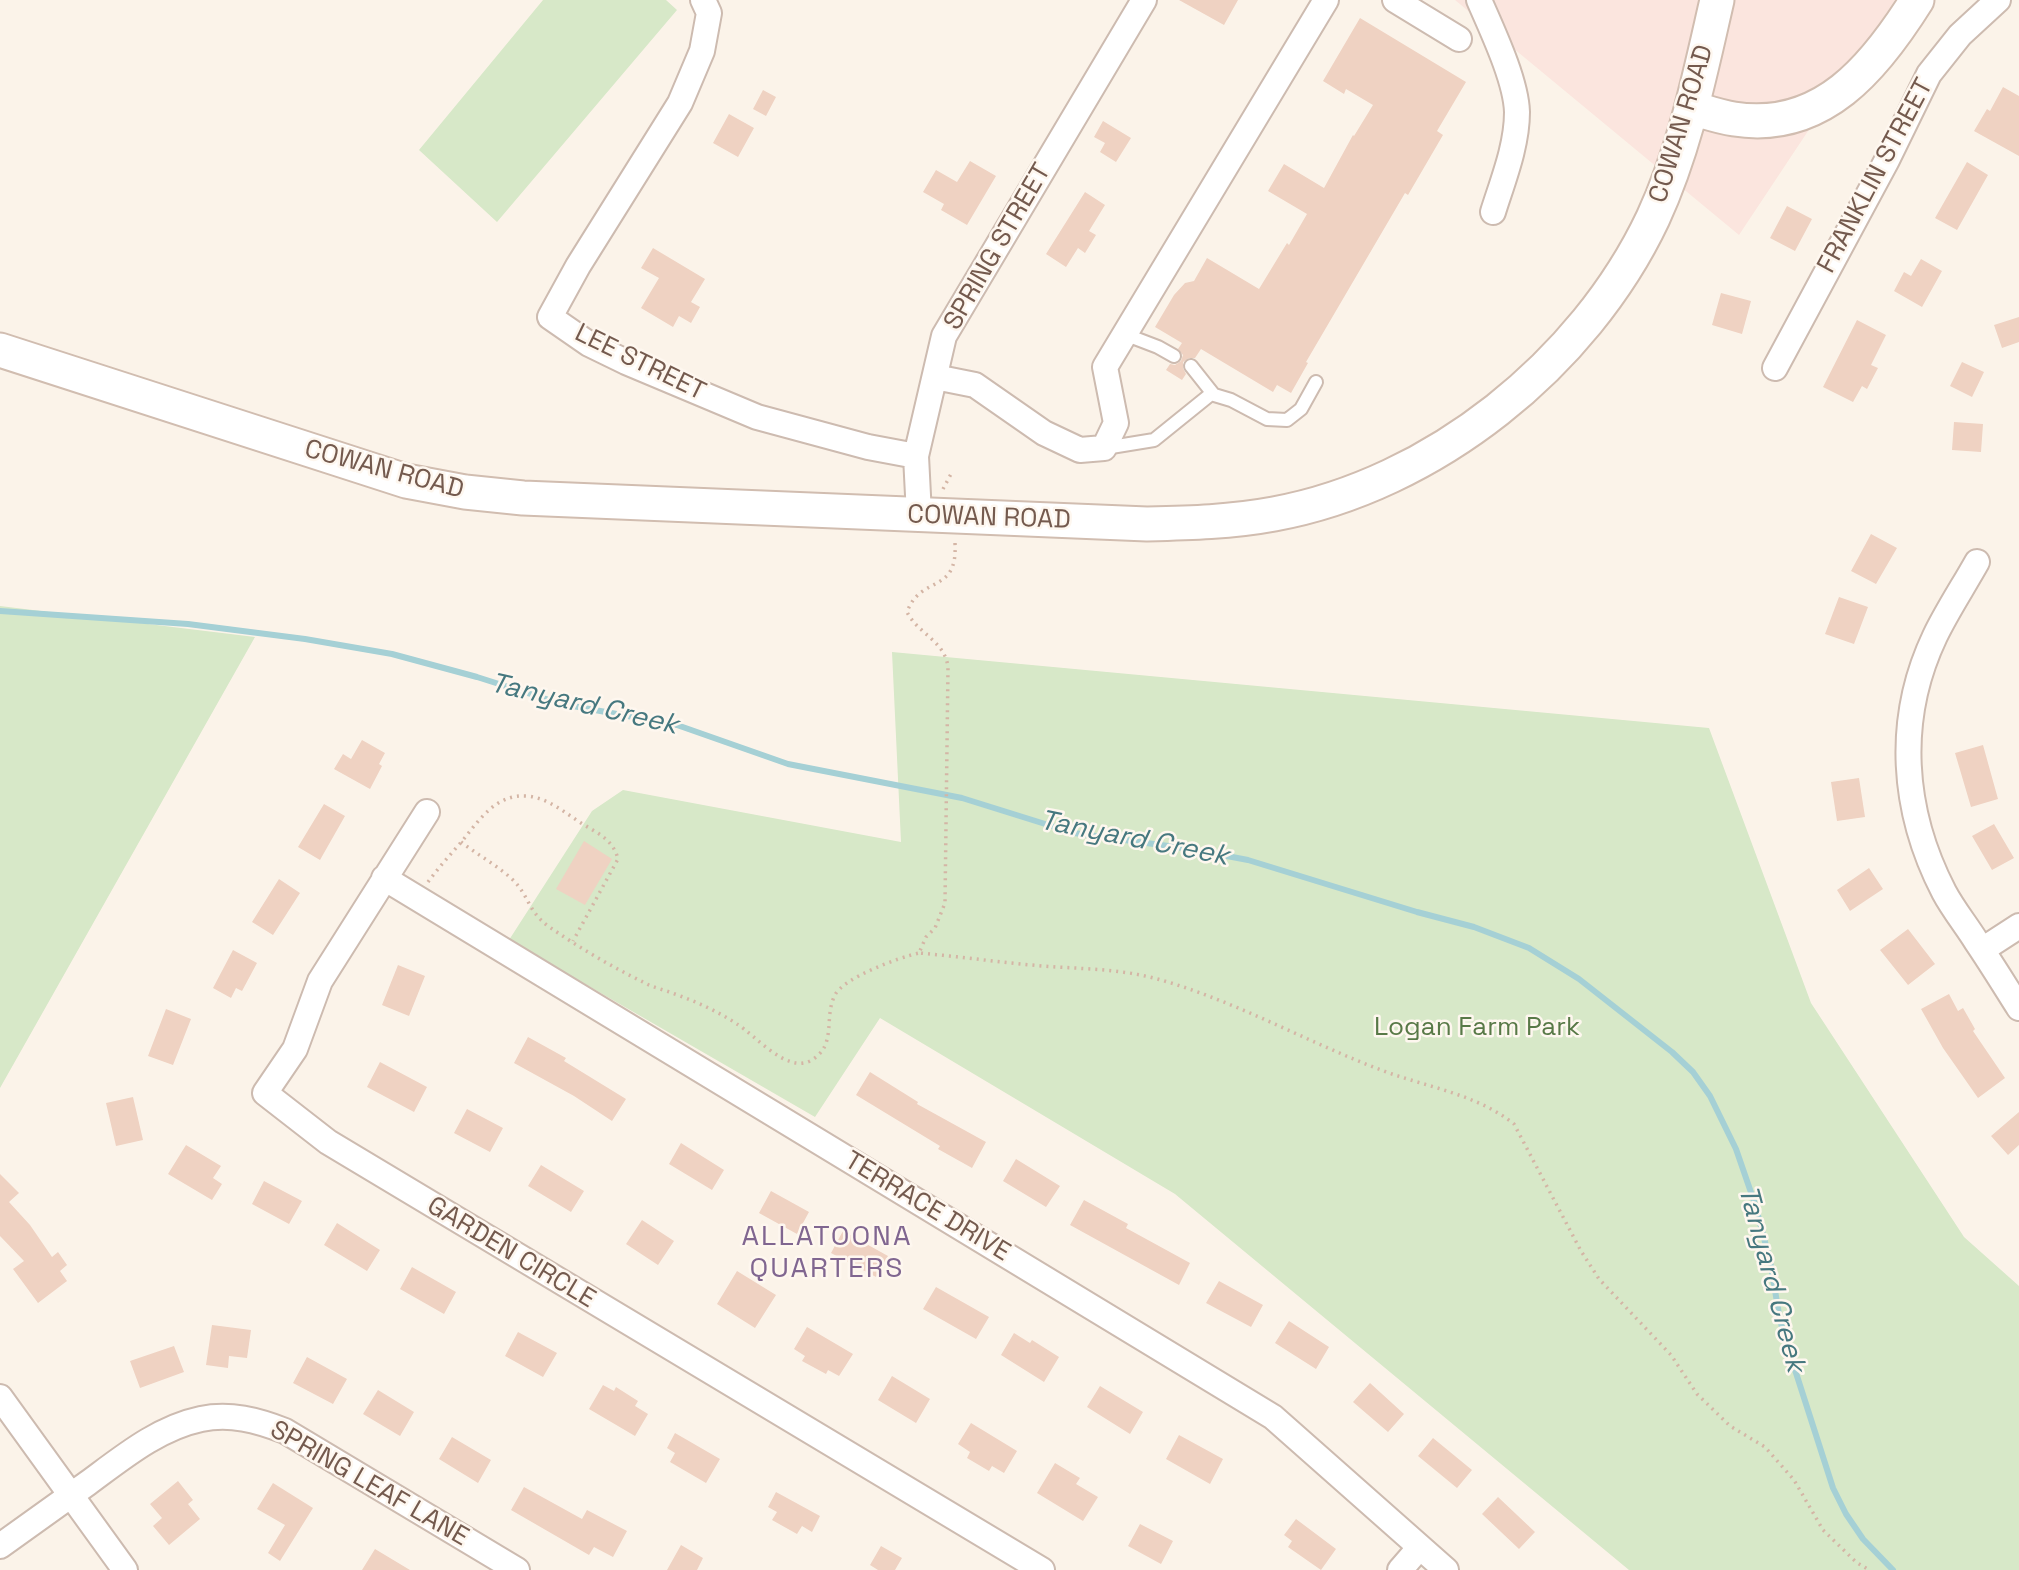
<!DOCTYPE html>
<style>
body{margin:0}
canvas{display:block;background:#fbf3e9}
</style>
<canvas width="2019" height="1570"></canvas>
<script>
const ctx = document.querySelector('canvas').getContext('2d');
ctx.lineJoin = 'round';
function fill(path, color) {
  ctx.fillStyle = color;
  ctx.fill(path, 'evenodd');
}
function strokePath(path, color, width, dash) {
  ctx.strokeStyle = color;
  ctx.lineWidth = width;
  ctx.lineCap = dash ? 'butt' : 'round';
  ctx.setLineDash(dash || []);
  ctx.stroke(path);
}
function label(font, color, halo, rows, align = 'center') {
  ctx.font = font + ' "Space Grotesk",sans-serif';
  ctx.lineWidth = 5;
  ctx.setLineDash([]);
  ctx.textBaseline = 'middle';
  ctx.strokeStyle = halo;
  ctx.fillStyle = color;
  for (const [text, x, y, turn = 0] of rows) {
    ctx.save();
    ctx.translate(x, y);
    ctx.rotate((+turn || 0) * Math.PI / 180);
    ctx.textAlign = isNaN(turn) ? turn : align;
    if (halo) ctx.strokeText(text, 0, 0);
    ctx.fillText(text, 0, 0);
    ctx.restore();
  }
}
fill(new Path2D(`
 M1455 0H1895L1739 235Z`), '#fbe5de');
fill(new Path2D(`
 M543 0H666L677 10 497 222 419 150Z
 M0 606 255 637 0 1088Z
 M892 652 1709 728 1811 1003 1964 1237 2019 1286V1570H1629L1175 1194 880 1018 815 1117 509 940 592 811 623 790 901 842Z`), '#d7e8c8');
strokePath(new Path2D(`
 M0 611 188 624 305 639 392 654 477 677 562 704 677 725 788 764 962 798 1074 833 1190 849 1248 860 1417 912 1474 927 1529 948 1579 979 1672 1052 1693 1072 1710 1096 1736 1149 1755 1204 1770 1261 1780 1320 1788 1348 1833 1488 1846 1514 1863 1539 1893 1570`), '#a5d0d5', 6);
fill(new Path2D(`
 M1179 0H1238L1224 25Z
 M1360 18 1466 82 1437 131 1443 135 1408 195 1405 193 1306 362 1308 363 1291 393 1277 385 1273 392 1201 349 1195 358H1189L1183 362V368L1186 374 1182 380 1166 370 1170 364 1175 365 1181 361 1183 355 1178 349 1182 343 1155 327 1174 295 1185 283 1194 281 1207 258 1259 289 1287 243 1289 245 1307 214 1268 191 1284 164 1324 188 1353 135 1354 136 1373 105 1346 89 1344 94 1323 81Z
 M2003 87 2019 96V156L1974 131 1987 109 1990 111Z
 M763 90 776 97 766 116 753 109Z
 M729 114 754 128 738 157 713 143Z
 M1103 121 1131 138 1116 162 1100 152 1105 143 1094 137Z
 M970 161 996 176 967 225 941 210 944 204 923 192 936 170 957 182Z
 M1967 162 1988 175 1957 230 1935 218Z
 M1085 192 1105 205 1089 231 1096 235 1085 253 1078 248 1066 267 1046 254Z
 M1787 206 1812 219 1795 251 1770 238Z
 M653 248 705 279 691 302 700 307 691 323 679 316 673 327 641 308 659 278 641 268Z
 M1921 259 1942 271 1922 307 1894 291 1904 272 1911 276Z
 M1721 293 1751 301 1742 334 1712 325Z
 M2019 317V342L2002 348 1994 325Z
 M1857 320 1886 335 1871 365 1878 368 1867 389 1862 386 1853 402 1823 387Z
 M1962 362 1984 372 1972 397 1950 386Z
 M1954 422 1983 424 1981 452 1952 450Z
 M1871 534 1897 548 1876 584 1851 571Z
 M1839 597 1868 607 1854 644 1825 634Z
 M362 740 385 753 379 764 382 766 370 789 334 769 343 754 351 759Z
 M1983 745 1998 799 1971 807 1955 753Z
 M1859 778 1865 817 1837 821 1831 782Z
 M324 804 345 816 320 860 298 847Z
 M1994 824 2014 858 1992 870 1972 836Z
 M584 841 612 859 585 905 556 889Z
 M1869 868 1883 889 1850 911 1837 890Z
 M279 879 300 893 273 935 252 922Z
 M1908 929 1935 964 1908 985 1880 950Z
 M233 950 257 963 242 991 236 988 231 998 213 988Z
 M398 965 425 976 409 1016 382 1005Z
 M1949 994 1958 1011 1963 1008 1975 1029 1973 1031 2005 1078 1978 1098 1943 1048 1921 1009Z
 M166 1009 191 1019 173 1065 148 1056Z
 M528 1037 566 1058 564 1061 626 1099 612 1121 574 1096 514 1063Z
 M380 1062 427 1087 414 1112 367 1087Z
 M870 1072 918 1102 917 1104 986 1142 972 1168 938 1149 940 1146 856 1095Z
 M133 1097 143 1140 116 1146 106 1103Z
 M467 1109 503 1128 490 1152 454 1133Z
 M2019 1112V1145L2008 1155 1991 1136Z
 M681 1143 724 1170 712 1190 669 1164Z
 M186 1145 221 1166 213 1178 222 1184 212 1200 168 1174Z
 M1016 1159 1060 1186 1046 1207 1003 1181Z
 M541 1165 584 1191 571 1212 528 1186Z
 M0 1174 19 1193 9 1202 30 1225 52 1257 58 1252 67 1265 60 1271 67 1281 38 1303 13 1269 24 1261 0 1236Z
 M264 1181 302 1201 289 1224 252 1204Z
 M771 1191 809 1212 797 1234 759 1213Z
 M1084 1200 1128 1224 1126 1228 1190 1263 1179 1285 1070 1225Z
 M642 1220 674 1241 658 1265 626 1244Z
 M337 1223 380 1250 367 1271 324 1245Z
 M843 1231 888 1256 876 1277 831 1253Z
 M412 1267 456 1292 444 1314 400 1289Z
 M737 1271 776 1295 755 1328 717 1304Z
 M1219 1281 1263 1305 1251 1327 1206 1303Z
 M936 1287 989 1317 976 1339 923 1309Z
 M1289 1321 1329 1347 1316 1369 1275 1343Z
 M212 1325 251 1330 247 1358 229 1356 228 1368 206 1365Z
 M807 1327 853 1354 839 1376 828 1370 826 1374 802 1361 805 1356 794 1349Z
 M518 1332 557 1353 543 1377 505 1356Z
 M1014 1333 1030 1343 1032 1340 1059 1357 1044 1382 1001 1355Z
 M174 1346 184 1372 140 1388 130 1361Z
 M307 1357 347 1379 333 1404 293 1383Z
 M892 1376 930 1399 916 1423 878 1400Z
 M1370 1383 1404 1414 1388 1432 1353 1402Z
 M603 1385 614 1391 616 1387 638 1401 635 1406 648 1414 635 1436 589 1409Z
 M1100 1386 1143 1412 1130 1434 1087 1407Z
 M378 1390 414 1412 400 1436 363 1414Z
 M971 1423 1017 1451 1004 1473 992 1466 989 1471 967 1458 970 1452 958 1444Z
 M675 1433 720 1459 706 1483 670 1462 675 1453 667 1448Z
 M1179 1435 1223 1459 1210 1484 1166 1459Z
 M452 1437 491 1460 478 1483 439 1459Z
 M1433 1438 1472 1470 1457 1488 1418 1456Z
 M1055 1463 1080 1478 1076 1484 1098 1497 1083 1521 1037 1493Z
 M178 1481 193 1500 188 1504 200 1519 169 1545 153 1526 162 1518 150 1504Z
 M273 1483 313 1508 280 1561 268 1553 285 1525 257 1509Z
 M524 1487 582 1519 587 1510 627 1531 613 1557 594 1547 589 1555 511 1510Z
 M776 1492 820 1516 812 1532 802 1526 797 1534 772 1520 777 1512 768 1507Z
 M1498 1497 1535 1532 1519 1549 1482 1514Z
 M1296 1519 1336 1549 1321 1570 1288 1547 1292 1541 1284 1535Z
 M1140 1524 1173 1541 1161 1564 1128 1546Z
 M681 1545 703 1558 697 1570H667Z
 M881 1546 902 1558 895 1570H878L870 1565Z
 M375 1549 410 1570H362Z`), '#efd2c2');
const lane = new Path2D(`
 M1124 334 1158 347 1174 356
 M1191 366 1214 395
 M1105 448 1154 440 1211 394 1231 400 1267 419 1287 420 1301 409 1316 382`);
const street = new Path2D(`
 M703 0 709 13 702 51 680 103 578 266 550 317 589 344 626 362 757 417 868 447 916 456
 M1395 0 1459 39
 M1479 0C1492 30 1516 80 1517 112 1517 146 1503 180 1493 212
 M1775 368 1887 160 1929 74 1960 35 1998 0
 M935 377 975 385 1044 433 1080 450 1104 448 1116 423 1105 367 1326 0
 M919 515 916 456 944 336 1144 0
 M1977 562C1963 587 1947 611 1935 636 1895 720 1902 811 1944 892 1953 909 1966 925 1976 941 1991 963 2005 986 2019 1008
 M427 812 320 981 295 1049 265 1093 328 1142 1042 1570
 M384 878 1273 1417 1446 1570
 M1982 950 2019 926
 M0 1397 125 1570
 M0 1546C29 1525 59 1504 88 1483 122 1458 158 1428 201 1419 230 1413 257 1420 285 1431L517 1570
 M1400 1570 1420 1547`);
const secondary = new Path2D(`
 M1692 108C1706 112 1720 117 1734 119 1822 133 1875 67 1917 0
 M0 350 406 481 465 492 523 498 1147 524C1190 523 1231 522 1274 514 1433 485 1584 364 1653 218 1685 149 1700 74 1717 0`);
strokePath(lane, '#cdbbb0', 16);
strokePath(street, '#cdbbb0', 28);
strokePath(secondary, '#d1bdb0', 37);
strokePath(new Path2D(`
 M943 489 951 474
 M955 543C958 595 921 574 907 612 917 633 945 641 948 667L945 903 935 928 926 937 919 953C965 957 1011 964 1056 967 1092 969 1127 970 1161 980 1241 1003 1314 1046 1392 1074 1433 1088 1479 1096 1514 1124L1581 1251 1599 1279 1671 1355 1697 1394 1730 1426 1765 1447 1794 1480 1823 1530 1856 1562 1869 1570
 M461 842C478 855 498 866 513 880 529 896 528 911 548 926 578 947 612 967 645 983 654 988 665 990 675 994 697 1002 717 1011 737 1024 755 1035 786 1073 810 1061 838 1046 823 1018 835 995 843 978 900 957 919 953
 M428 882C439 867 451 854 463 840 480 819 496 794 527 796 548 798 564 812 581 823 597 833 613 839 618 859L573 941`), '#d4b5a5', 3.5, [2, 5]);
strokePath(lane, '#fff', 12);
strokePath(street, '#fff', 24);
strokePath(secondary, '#fff', 33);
label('26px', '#745a4e', '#fef7ef', [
 ["COWAN ROAD",1682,124,-73],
 ["FRANKLIN STREET",1876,176,-62],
 ["SPRING STREET",998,247,-60],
 ["LEE STREET",640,363,26],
 ["COWAN ROAD",384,470,15],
 ["COWAN ROAD",989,518,2],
 ["TERRACE DRIVE",927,1207,31],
 ["GARDEN CIRCLE",511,1253,31],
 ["SPRING LEAF LANE",369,1484,30]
]);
label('26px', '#587947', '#fef7ef', [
 ["Logan Farm Park",1477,1028]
]);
label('italic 28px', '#46787f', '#fef7ef', [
 ["Tanyard Creek",584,705,13],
 ["Tanyard Creek",1134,839,11],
 ["Tanyard Creek",1771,1279,75]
]);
ctx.letterSpacing = '2px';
label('28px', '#806690', '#fef7ef', [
 ["ALLATOONA",827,1237],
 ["QUARTERS",827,1269]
]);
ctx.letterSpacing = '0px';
</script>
